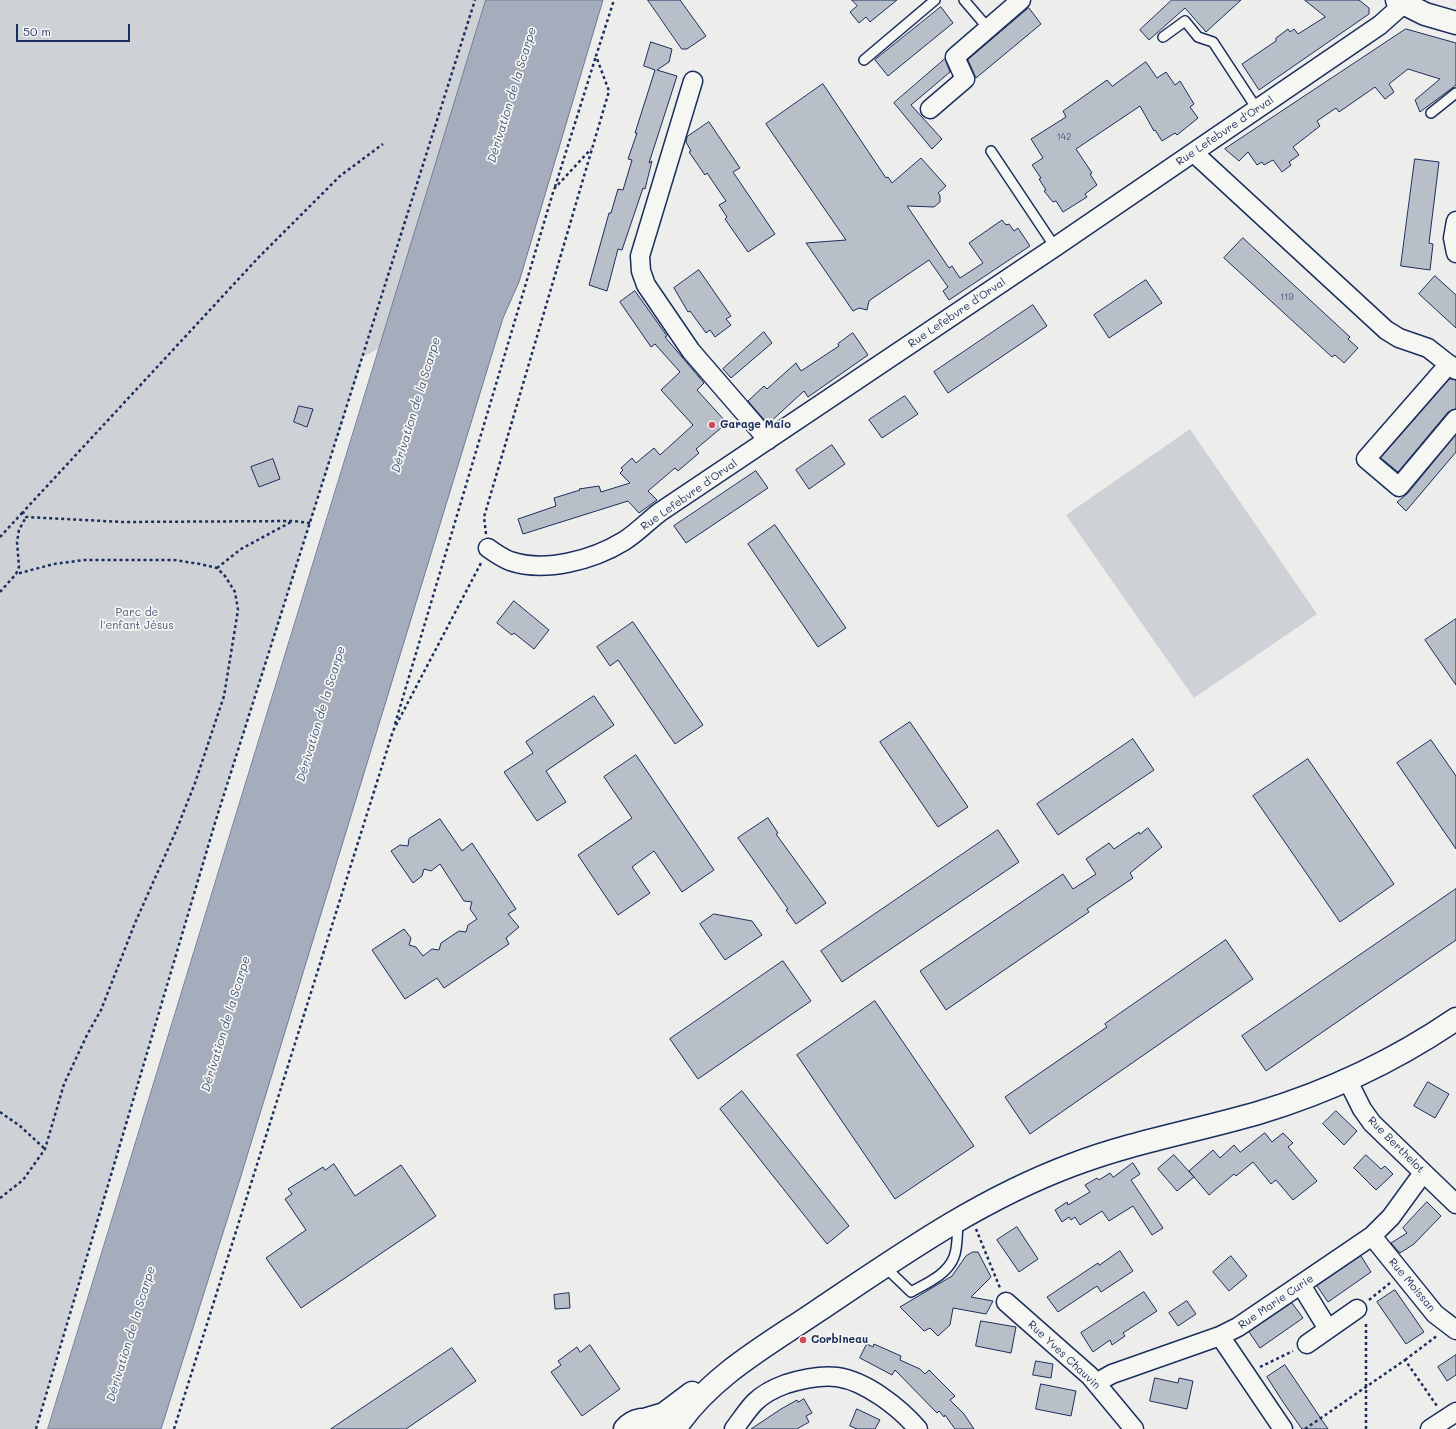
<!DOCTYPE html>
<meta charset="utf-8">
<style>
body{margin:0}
#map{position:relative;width:1456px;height:1429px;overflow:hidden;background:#edeeec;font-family:Mali,sans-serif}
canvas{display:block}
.scale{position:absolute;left:16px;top:24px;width:114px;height:18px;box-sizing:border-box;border:2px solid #1b2f5e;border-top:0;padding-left:5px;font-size:12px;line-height:14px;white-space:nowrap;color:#1b2f5e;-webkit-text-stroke:3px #f6f6f2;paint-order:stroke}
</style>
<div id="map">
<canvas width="1456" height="1429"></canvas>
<div class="scale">50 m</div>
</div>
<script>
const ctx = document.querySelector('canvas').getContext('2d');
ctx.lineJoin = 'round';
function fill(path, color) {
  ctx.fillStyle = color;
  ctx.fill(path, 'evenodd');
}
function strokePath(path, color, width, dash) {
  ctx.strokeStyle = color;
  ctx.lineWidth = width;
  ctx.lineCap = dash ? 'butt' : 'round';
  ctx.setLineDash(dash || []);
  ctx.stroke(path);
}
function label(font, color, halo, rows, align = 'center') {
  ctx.font = font + ' Mali,sans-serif';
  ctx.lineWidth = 3.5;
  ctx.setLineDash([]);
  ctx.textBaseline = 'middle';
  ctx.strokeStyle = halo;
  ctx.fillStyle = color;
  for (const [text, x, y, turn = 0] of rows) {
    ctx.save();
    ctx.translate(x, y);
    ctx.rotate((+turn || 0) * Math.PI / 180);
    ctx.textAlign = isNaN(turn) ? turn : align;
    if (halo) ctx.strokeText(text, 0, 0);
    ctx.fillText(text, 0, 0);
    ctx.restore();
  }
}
fill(new Path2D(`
 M0 0H577L486 290 363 357 215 823 36 1429H0Z
 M1190 429 1317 614 1194 698 1066 515Z`), '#ced2d7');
const water = new Path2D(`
 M486 0H603L519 282 503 318 240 1179 161 1429H48Z`);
fill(water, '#a5acbc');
strokePath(water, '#6e7a96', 1);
const building = new Path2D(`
 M648 0H680L706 36 687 49H682Z
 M852 0H897L870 22 866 17 859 23 850 12 857 6Z
 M1172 0H1241L1206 32 1185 8 1149 40 1140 30Z
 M1305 0H1359L1369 8V14L1259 90 1242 64 1276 41V38L1288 29 1290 32 1294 29 1298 34 1325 17Z
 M941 7 953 23 888 76 875 60Z
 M1029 8 1041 24 976 78 968 60Z
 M1406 29 1456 43V85L1420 112 1415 100 1440 79 1408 69 1389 84 1394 92 1385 99 1375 87 1339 112 1336 108 1317 121 1320 126 1293 147 1299 155 1289 162 1291 165 1282 172 1273 160 1264 165 1262 162 1257 165 1248 152 1239 161 1225 149Z
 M651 42 672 49 669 62 657 70 677 76 649 163 652 161 645 189 643 188 622 250 618 249 607 291 589 285 609 213H611L618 189 623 190 632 160 628 159 637 133H635L655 70 644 66Z
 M945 59 950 72 911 105 942 139 932 149 894 103Z
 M1146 62 1157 78 1166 72 1175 85 1180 81 1194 104 1190 107 1198 118 1177 135 1175 133 1162 141 1155 130 1154 131 1140 106 1076 149 1092 173 1090 174 1097 185 1085 194 1087 197 1063 212 1056 201 1053 202 1044 191 1046 190 1039 179 1041 178 1032 165 1043 158 1031 139 1066 117 1063 111 1107 80 1112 86Z
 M823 84 886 178 888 177 892 183 921 158 946 186 938 193 940 195V202L934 207 907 206 949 268 952 266 960 278 983 263 969 243 1002 220 1006 225 1009 224 1014 231 1018 228 1030 246 949 300 943 291 948 287 929 260 873 298 869 301 867 310 859 308 853 311 806 243 846 240 766 124Z
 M709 122 740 168 733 172 775 234 748 252 725 219 727 217 719 205 726 201 707 173 705 175 689 152 691 151 686 142 687 137Z
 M1415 159 1439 162 1429 243 1433 244 1430 270 1401 266Z
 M1243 238 1350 337 1348 339 1358 348 1344 363 1335 355 1332 357 1224 258Z
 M699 270 731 316 726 319 731 325 715 337 710 330 706 333 690 311 688 312 674 288Z
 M1435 276 1456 295V328L1419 294Z
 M1146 280 1162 303 1109 338 1094 315Z
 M635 291 667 336 665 337 704 383 697 390 727 423 696 449 699 453 678 471 675 468 648 491 657 500 639 513 628 501 523 534 518 519 556 506 554 498 580 490 579 489 599 486 601 492 630 483 620 473 623 470 621 468 632 458 636 463 654 448 660 455 693 425 661 390 680 372 655 344 651 347 620 302Z
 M1033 305 1047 326 948 393 934 372Z
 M764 332 772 343 731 378 723 369Z
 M853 333 868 355 808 397 804 391 768 424 748 401 764 386 767 389 796 363 801 371 839 346 838 344Z
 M1450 379 1456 380V409L1448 412 1398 472 1381 458Z
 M905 396 918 414 882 438 869 420Z
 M299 406 313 409 307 427 294 422Z
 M1456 435V452L1406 511 1397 502 1407 494Z
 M832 445 845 464 809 489 796 470Z
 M273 459 280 479 259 487 251 467Z
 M756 471 768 488 686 543 674 526Z
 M775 525 846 628 818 647 748 544Z
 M514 601 549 630 534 649 514 633 512 635 497 623Z
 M1456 619V685L1425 640Z
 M633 622 703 725 675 744 618 660 610 666 597 647Z
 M594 696 614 725 546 771 566 802 537 821 504 772 533 753 526 742Z
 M910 722 968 807 938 827 880 742Z
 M1133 739 1154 770 1058 835 1037 804Z
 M1431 740 1456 776V849L1397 763Z
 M636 755 714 870 682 892 654 851 632 867 650 893 618 915 578 855 632 818 604 777Z
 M1308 759 1394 884 1340 922 1253 796Z
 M768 818 778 833 776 834 826 903 796 924 786 910 788 909 738 838Z
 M440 819 462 851 472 843 516 909 508 914 519 927 506 938 509 944 444 988 437 978 405 999 372 950 404 929 411 938 409 945 416 947 423 956 432 949 439 950 441 943 459 931 466 932 468 925 477 919 470 909 472 902 464 901 440 864 431 871 424 869 422 876 413 883 391 851 400 845 408 846 409 839Z
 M1148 828 1162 847 1130 873 1133 878 1087 909 1089 912 946 1010 920 971 1063 874 1073 889 1096 874 1086 859 1109 843 1114 849 1139 832 1140 834Z
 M998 830 1019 862 842 982 821 951Z
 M1456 889V940L1266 1071 1242 1036Z
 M714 914 752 921 762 935 725 960 700 924Z
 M1226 940 1253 979 1030 1134 1005 1097 1107 1027 1105 1024Z
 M783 961 811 1001 698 1079 670 1039Z
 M875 1001 974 1146 895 1199 797 1055Z
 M1428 1082 1449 1094 1435 1118 1414 1106Z
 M742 1091 849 1226 827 1244 720 1109Z
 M1336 1111 1357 1131 1344 1145 1323 1124Z
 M1265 1133 1272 1142 1283 1133 1293 1143 1288 1147 1317 1181 1293 1200 1276 1180 1271 1184 1253 1162 1236 1176 1234 1174 1209 1195 1189 1171 1213 1150 1220 1158 1234 1145 1240 1152Z
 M1174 1155 1194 1177 1177 1191 1158 1169Z
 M1366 1155 1381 1169 1385 1166 1393 1174 1376 1190 1354 1168Z
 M1133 1163 1140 1174 1131 1180 1163 1228 1152 1235 1133 1206 1109 1221 1102 1211 1080 1225 1075 1217 1071 1220 1069 1217 1062 1222 1055 1210 1067 1202 1068 1205 1090 1192 1085 1185 1097 1178 1099 1180 1110 1173 1113 1177Z
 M334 1164 355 1196 401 1165 436 1216 301 1308 266 1258 306 1230 285 1199 292 1194 288 1189 323 1167 325 1170Z
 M1427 1202 1441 1216 1414 1244 1400 1253 1391 1243 1407 1233 1403 1228Z
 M1017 1227 1038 1259 1019 1272 997 1240Z
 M1120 1251 1133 1271 1101 1292 1097 1286 1058 1312 1047 1297 1098 1263 1099 1265Z
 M973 1252H978L991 1277 971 1297 993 1301 986 1314 953 1308 950 1325 938 1336 930 1328 924 1331 900 1307 952 1276 966 1256Z
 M1231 1256 1247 1276 1229 1291 1213 1272Z
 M1361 1256 1371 1272 1328 1302 1317 1286Z
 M1395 1290 1424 1332 1406 1344 1377 1302Z
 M1144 1292 1157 1311 1123 1333 1125 1336 1112 1345 1110 1340 1093 1352 1081 1333Z
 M569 1293 570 1308 555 1309 554 1295Z
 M1187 1301 1196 1314 1178 1326 1169 1313Z
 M1292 1303 1303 1318 1260 1348 1249 1332Z
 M981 1321 1016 1327 1011 1353 976 1346Z
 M867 1344 873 1347 874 1344 901 1356 900 1360 920 1369 925 1374 929 1370 955 1396 950 1400 964 1414 974 1429H955L945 1415 944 1417 939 1411 937 1413 895 1370 892 1375 860 1358Z
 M590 1345 620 1389 582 1416 551 1372 561 1365 558 1361 577 1347 580 1352Z
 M452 1348 476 1381 406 1429H331Z
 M1456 1355V1375L1447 1381 1438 1367Z
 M1036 1361 1053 1364 1051 1378 1033 1375Z
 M1285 1365 1328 1429H1302L1283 1402 1267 1377Z
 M1155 1378 1178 1383 1179 1378 1193 1381 1187 1409 1150 1401Z
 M1041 1384 1076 1391 1071 1416 1036 1409Z
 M804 1399 812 1413 806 1416 809 1422 797 1429H751L781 1409 797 1400 798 1402Z
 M857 1409 880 1420 875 1429H857L850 1426Z`);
fill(building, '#b9bfc8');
strokePath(building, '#1b2f5e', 1);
const service = new Path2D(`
 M964 0 988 28
 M1163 37 1185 21 1198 37 1213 42 1257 109
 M864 60 935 0
 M1431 113 1456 93
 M991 151 1055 247
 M884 1266 911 1292C927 1283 947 1275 954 1257 958 1247 957 1233 958 1222`);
const minor = new Path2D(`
 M693 81 640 256 641 271 646 285 691 351 768 440
 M930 109 965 79 955 57 1021 0
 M1194 153 1386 330 1399 338 1428 348 1456 370
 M1456 221 1453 238 1456 253
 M1449 364 1366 459 1399 487 1456 419
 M488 548C495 553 502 558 510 561 545 573 593 560 624 541 637 533 648 521 660 512L1055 247 1380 25 1399 8 1406 0
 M1347 1079 1362 1109 1372 1123 1456 1204
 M1372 1236 1435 1314 1456 1330
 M1301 1285 1328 1329
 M1006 1302 1090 1376 1134 1429
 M1220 1336 1283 1429
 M1307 1344 1357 1309
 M1096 1383 1112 1374 1220 1336 1238 1327 1372 1236 1391 1217 1423 1173
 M734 1429C741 1420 747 1410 755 1402 763 1394 775 1388 786 1384 802 1379 821 1375 837 1377 866 1381 900 1408 918 1429
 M1430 1429 1456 1412`);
const secondary = new Path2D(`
 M1397 0 1425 14 1456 23
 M644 1420 664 1414 692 1393
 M625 1429C634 1419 646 1417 658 1424
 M675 1429C709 1377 766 1346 816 1312 898 1257 978 1200 1072 1165 1132 1142 1196 1131 1258 1113 1328 1092 1396 1060 1456 1019`);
strokePath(service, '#1b2f5e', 12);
strokePath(minor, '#1b2f5e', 21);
strokePath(secondary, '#1b2f5e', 25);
strokePath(new Path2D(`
 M555 187 596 56
 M310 523 293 521 123 522 26 517 23 512 258 258 340 176 383 144
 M486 534 484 517 609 91 596 56 614 0
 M0 537 23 512
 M217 568 241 549 291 522
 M0 592 16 574 19 567 17 542 19 530 26 517
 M395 724 554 189 591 149
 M0 1112 20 1126 45 1149
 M0 1198 23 1180 45 1149 64 1084 87 1035 101 1010 135 923 176 831 195 783 224 696 238 610 235 592 225 576 217 568 200 564 174 560H84L54 564 16 574
 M976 1229 1000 1288
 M1369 1300 1390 1283
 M1405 1360 1438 1335
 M1260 1367 1293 1351
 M36 1429 215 823 475 0
 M174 1429 393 731 481 563
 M1305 1429 1405 1360 1437 1406
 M1366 1429V1322`), '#1b2f5e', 2.5, [3, 3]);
strokePath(service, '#f6f6f2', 9);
strokePath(minor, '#f6f6f2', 18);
strokePath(secondary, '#f6f6f2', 22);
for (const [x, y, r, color] of [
 [712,425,4,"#d1495b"],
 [803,1340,4,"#d1495b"]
]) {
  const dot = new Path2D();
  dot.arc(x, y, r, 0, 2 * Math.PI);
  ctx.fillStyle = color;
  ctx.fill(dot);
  strokePath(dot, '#f6f6f2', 1.5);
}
label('9px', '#425378', null, [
 ["142",1064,137],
 ["119",1287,297]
]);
label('11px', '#1b2f5e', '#f6f6f2', [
 ["Rue Lefebvre d'Orval",1225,131,-34],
 ["Rue Lefebvre d'Orval",957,313,-34],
 ["Rue Lefebvre d'Orval",689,495,-35],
 ["Rue Berthelot",1396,1145,45],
 ["Rue Moissan",1412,1285,50],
 ["Rue Marie Curie",1276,1302,-34],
 ["Rue Yves Chauvin",1064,1355,43]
]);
label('bold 11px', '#1b2f5e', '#f6f6f2', [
 ["Garage Maio",720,425],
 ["Corbineau",811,1340]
], 'left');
label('11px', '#48587c', '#f6f6f2', [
 ["Parc de",137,613],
 ["l'enfant Jésus",137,626]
]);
label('italic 12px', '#44547a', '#f6f6f2', [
 ["Dérivation de la Scarpe",512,95,-73],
 ["Dérivation de la Scarpe",416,405,-73],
 ["Dérivation de la Scarpe",321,714,-73],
 ["Dérivation de la Scarpe",226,1024,-73],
 ["Dérivation de la Scarpe",131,1334,-73]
]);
</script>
